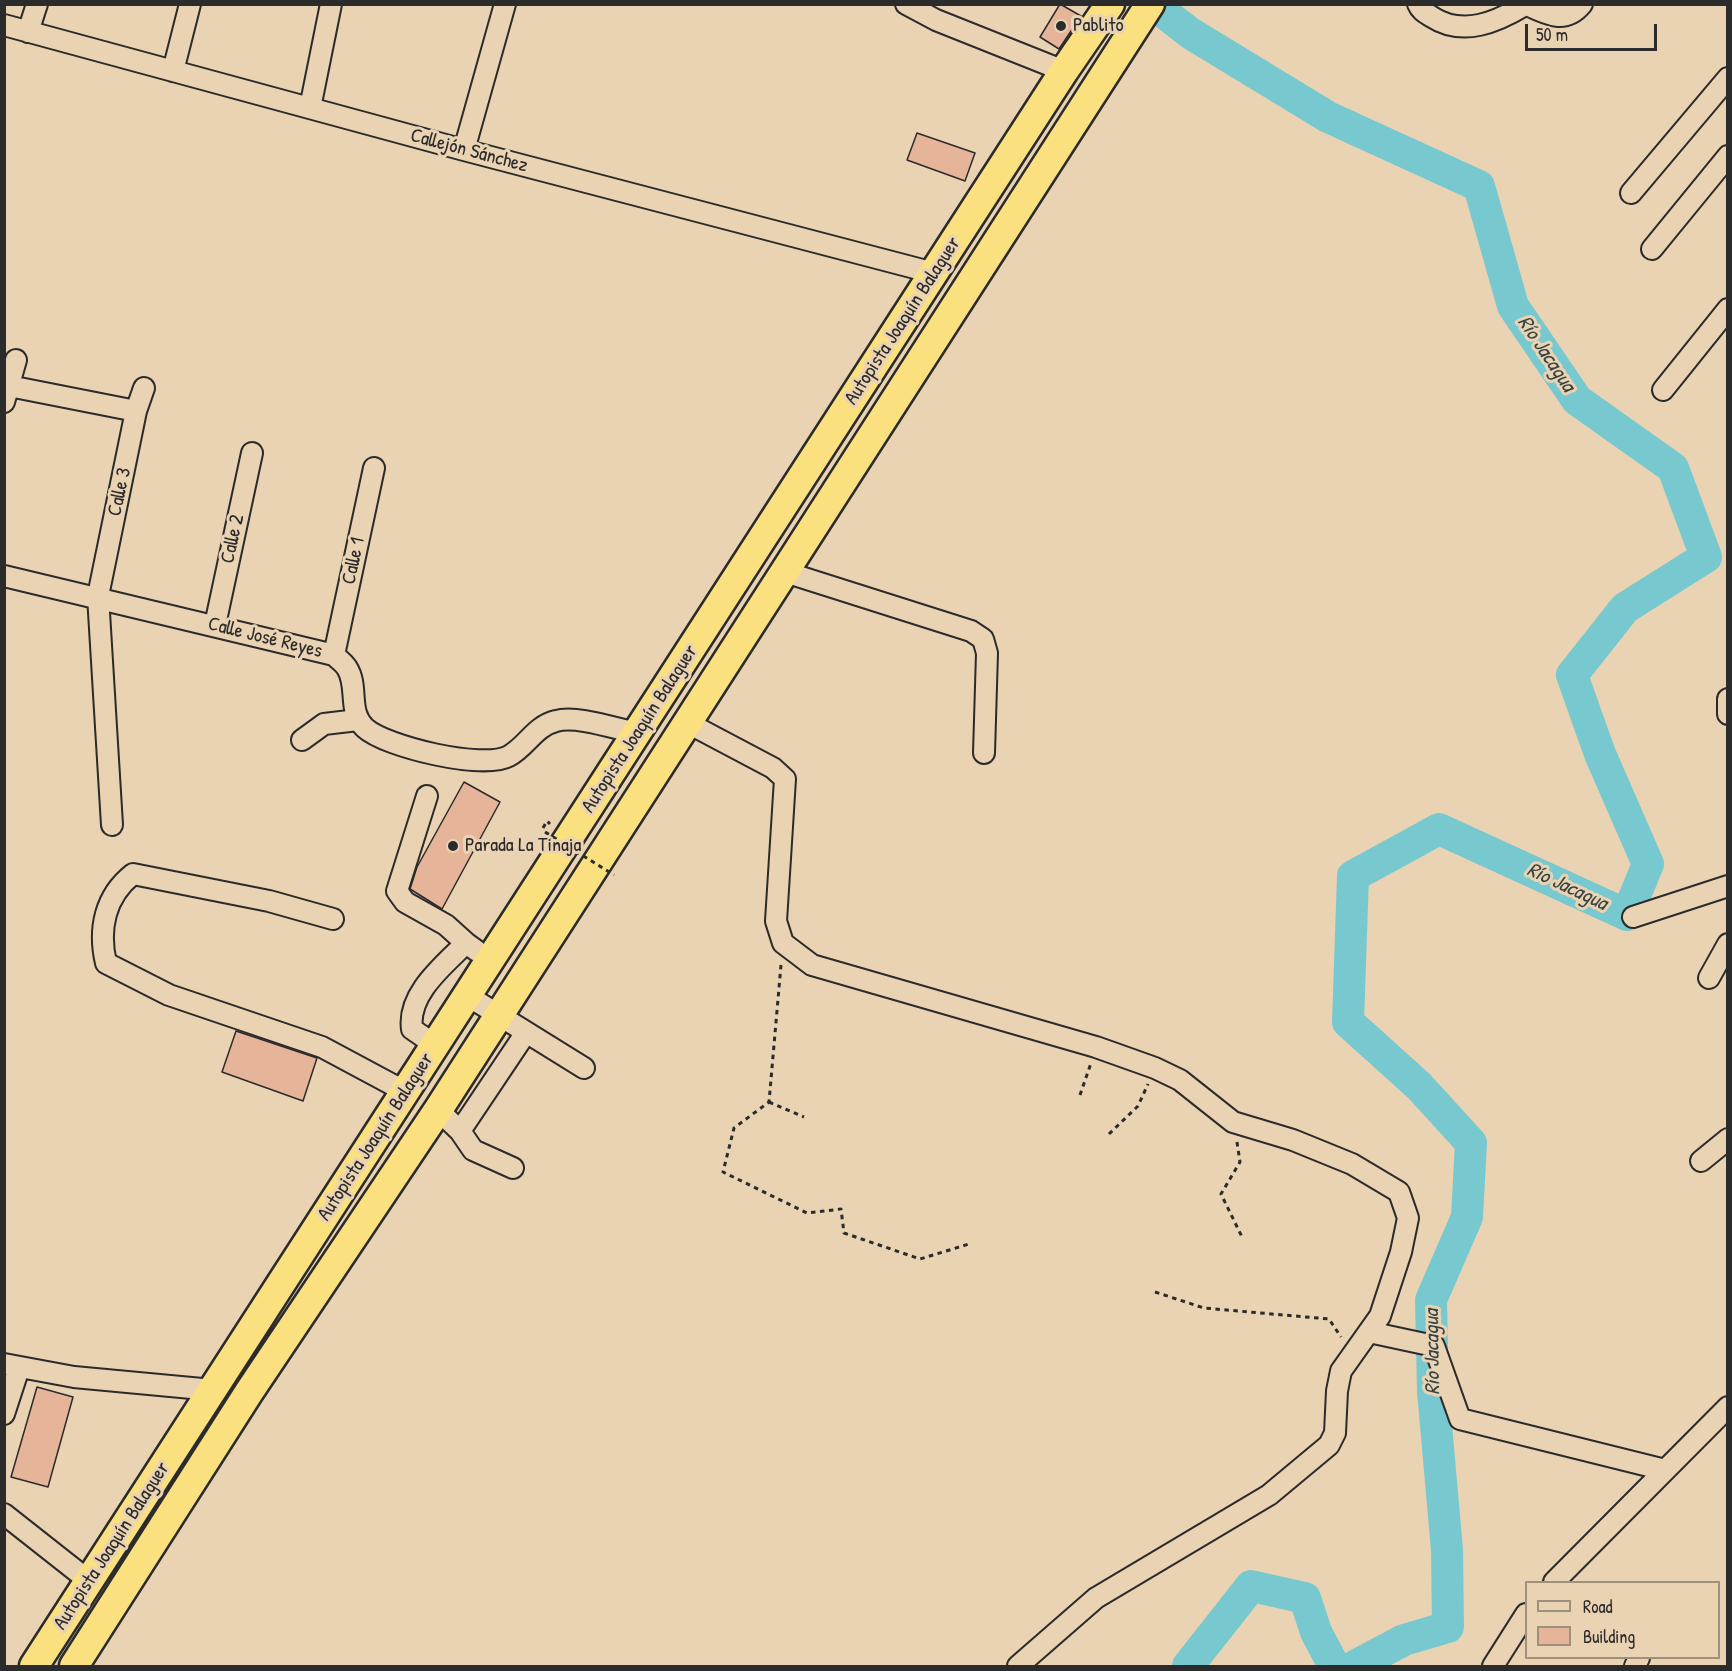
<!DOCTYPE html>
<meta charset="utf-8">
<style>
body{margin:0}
#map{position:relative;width:1732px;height:1671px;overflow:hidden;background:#ead3b3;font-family:"Patrick Hand",sans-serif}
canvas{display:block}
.frame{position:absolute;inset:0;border:6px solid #2b2b2b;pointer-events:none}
.legend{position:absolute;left:1525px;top:1581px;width:195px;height:78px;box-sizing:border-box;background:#ead3b3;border:2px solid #9e907d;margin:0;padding:8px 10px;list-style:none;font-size:18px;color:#2b2b2b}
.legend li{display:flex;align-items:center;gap:12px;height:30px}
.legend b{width:30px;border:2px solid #9e907d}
.scale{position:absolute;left:1525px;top:24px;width:132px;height:27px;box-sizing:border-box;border:3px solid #2b2b2b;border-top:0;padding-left:8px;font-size:18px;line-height:21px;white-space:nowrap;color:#2b2b2b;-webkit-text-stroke:4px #ead3b3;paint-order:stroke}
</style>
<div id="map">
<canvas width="1732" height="1671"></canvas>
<div class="frame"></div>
<ul class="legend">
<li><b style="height:8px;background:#ead3b3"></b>Road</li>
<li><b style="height:16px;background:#e5b499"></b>Building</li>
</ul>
<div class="scale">50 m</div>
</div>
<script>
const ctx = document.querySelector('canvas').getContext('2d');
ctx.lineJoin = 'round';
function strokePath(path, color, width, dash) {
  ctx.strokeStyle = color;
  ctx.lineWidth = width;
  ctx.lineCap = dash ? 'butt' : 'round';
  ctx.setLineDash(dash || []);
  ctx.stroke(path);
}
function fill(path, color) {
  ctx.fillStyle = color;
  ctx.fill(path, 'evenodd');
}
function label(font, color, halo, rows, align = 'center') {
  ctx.font = font + ' "Patrick Hand",sans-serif';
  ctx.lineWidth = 6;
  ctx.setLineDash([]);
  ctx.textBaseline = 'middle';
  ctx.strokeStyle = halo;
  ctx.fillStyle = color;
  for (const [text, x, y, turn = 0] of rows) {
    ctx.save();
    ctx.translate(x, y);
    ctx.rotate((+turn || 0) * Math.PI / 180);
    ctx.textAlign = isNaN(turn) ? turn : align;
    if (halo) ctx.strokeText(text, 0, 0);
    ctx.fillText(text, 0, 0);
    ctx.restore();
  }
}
strokePath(new Path2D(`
 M1153 4 1190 33 1328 117 1479 186 1513 306 1577 400 1673 468 1706 557 1625 608 1572 675 1600 754 1648 864 1627 915 1439 829 1353 876 1348 1022 1419 1086 1471 1143 1467 1217 1431 1300 1433 1391 1447 1550 1448 1627 1404 1640 1355 1666
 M1188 1666 1251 1586 1305 1598 1316 1632 1334 1666`), '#78c9cf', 32);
const building = new Path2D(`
 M1060 4 1081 16 1059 49 1040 37Z
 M917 133 975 153 965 181 907 160Z
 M464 782 500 802 442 909 410 889 417 867Z
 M236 1031 317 1058 303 1101 222 1072Z
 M37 1387 73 1397 48 1487 11 1477Z`);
fill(building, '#e5b499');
strokePath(building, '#2b2b2b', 1.5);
const minor = new Path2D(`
 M906 4 936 20 1064 71
 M1418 4C1421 11 1426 13 1432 17 1463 37 1497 22 1525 5
 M1525 4C1546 14 1565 25 1582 4
 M4 25 464 150 934 273
 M28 32 37 4
 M173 71 190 4
 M310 108 331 4
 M464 150 505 4
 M1631 193 1728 78
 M1652 249 1728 156
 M9 386 136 411
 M1663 390 1728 309
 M4 402 16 360
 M785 572 971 631 983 639 987 653 984 753
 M4 576 334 655C338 659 344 663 347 668 359 687 347 711 365 728 386 747 483 770 509 756 527 746 535 726 556 721 577 715 616 729 637 733
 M215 625 252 453
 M334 655 374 468
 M1728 699V714
 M686 722 773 768 785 779 776 921 783 943 812 965 1096 1047 1155 1068 1180 1080 1233 1122 1293 1140 1352 1164 1399 1192 1408 1218 1401 1252 1380 1316 1341 1371 1337 1391 1335 1433 1329 1445 1269 1495 1096 1598 1018 1666
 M302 740 324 724 358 720
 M427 796 397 891 405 902 446 925 466 943
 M112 825 98 596 136 411 144 388
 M1633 917 1728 886
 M333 919 269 901 133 874C105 896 98 929 106 963L169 995 322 1047 406 1092
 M1709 978 1728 944
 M468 996 584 1068
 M435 1045 412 1029C407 994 444 965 466 943L477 951
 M438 1110 460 1131 473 1150 513 1168
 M460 1131 525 1034
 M1701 1161 1728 1139
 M1369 1332 1434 1346 1460 1419 1665 1470
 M4 1364 74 1377 213 1390
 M4 1414 19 1368
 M4 1514 89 1581
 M1554 1582 1728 1407
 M1493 1666 1526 1614
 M1635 1666 1639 1658`);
const highway = new Path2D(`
 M34 1666 1064 71 1110 4
 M74 1666 249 1392 438 1110 1150 4`);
strokePath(minor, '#2b2b2b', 24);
strokePath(highway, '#2b2b2b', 33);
strokePath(new Path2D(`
 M543 828 547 821 550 824
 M781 965 769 1102 734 1128 723 1172 807 1213 841 1209 844 1233 920 1259 969 1244
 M1080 1095 1091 1063
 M769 1102 804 1117
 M1109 1134 1138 1106 1148 1084
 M1237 1142 1240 1162 1221 1194 1243 1239
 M1155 1292 1204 1308 1329 1319 1341 1337`), '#2b2b2b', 3, [4.5, 4.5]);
strokePath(minor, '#ead3b3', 20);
strokePath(highway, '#fbe080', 28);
strokePath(new Path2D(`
 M545 832 614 875`), '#2b2b2b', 3, [4.5, 4.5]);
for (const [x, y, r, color] of [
 [1061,26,6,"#2b2b2b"],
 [453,846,6,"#2b2b2b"]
]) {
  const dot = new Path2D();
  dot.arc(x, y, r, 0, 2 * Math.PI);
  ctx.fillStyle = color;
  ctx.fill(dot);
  strokePath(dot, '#ead3b3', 2);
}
label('20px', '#2b2b2b', '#ead3b3', [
 ["Pablito",1073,26],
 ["Parada La Tinaja",465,846]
], 'left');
label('20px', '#2b2b2b', '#ead3b3', [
 ["Callejón Sánchez",469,151,15],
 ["Autopista Joaquín Balaguer",903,321,-57],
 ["Calle 3",120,492,-78],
 ["Calle 2",233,539,-78],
 ["Calle 1",354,561,-78],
 ["Calle José Reyes",265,638,14],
 ["Autopista Joaquín Balaguer",640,729,-57],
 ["Autopista Joaquín Balaguer",376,1137,-57],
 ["Autopista Joaquín Balaguer",112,1546,-57]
]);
label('italic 21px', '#374344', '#ead3b3', [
 ["Río Jacagua",1546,354,56],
 ["Río Jacagua",1567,887,25],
 ["Río Jacagua",1433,1352,-91]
]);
</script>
